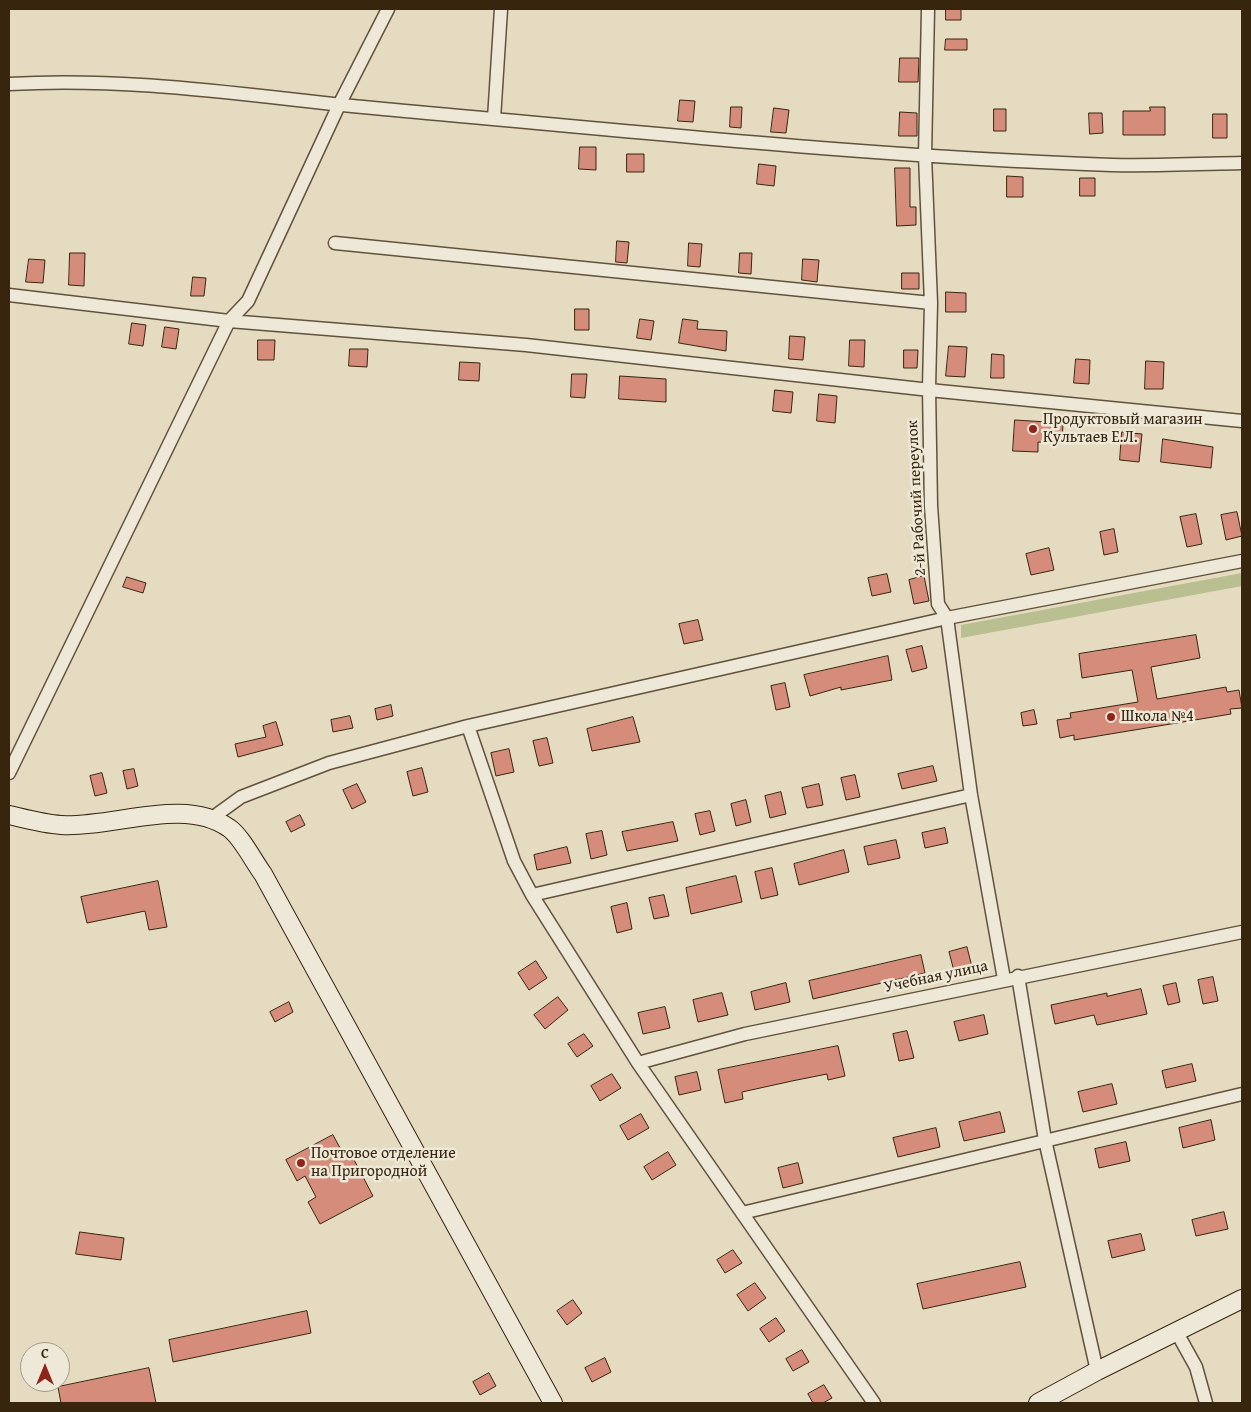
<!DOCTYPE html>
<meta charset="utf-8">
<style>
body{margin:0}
#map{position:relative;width:1251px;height:1412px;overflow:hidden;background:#e4dbc1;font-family:"Gentium Book Plus",serif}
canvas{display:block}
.frame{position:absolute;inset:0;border:10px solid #38250e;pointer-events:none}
.north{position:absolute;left:20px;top:1342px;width:50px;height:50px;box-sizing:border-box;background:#ede8d7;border:1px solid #a59a87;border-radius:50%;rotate:0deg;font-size:14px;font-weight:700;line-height:20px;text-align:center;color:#38250e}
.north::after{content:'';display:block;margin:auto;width:18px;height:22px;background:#8f2418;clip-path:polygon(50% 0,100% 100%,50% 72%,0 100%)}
</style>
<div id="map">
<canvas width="1251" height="1412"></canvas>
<div class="frame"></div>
<div class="north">С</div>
</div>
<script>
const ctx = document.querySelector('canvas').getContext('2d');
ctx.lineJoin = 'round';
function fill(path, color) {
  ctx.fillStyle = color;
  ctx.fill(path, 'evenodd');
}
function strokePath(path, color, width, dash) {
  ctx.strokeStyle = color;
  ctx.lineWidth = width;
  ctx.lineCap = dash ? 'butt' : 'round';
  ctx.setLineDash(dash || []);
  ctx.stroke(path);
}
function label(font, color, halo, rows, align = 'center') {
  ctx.font = font + ' "Gentium Book Plus",serif';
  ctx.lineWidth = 5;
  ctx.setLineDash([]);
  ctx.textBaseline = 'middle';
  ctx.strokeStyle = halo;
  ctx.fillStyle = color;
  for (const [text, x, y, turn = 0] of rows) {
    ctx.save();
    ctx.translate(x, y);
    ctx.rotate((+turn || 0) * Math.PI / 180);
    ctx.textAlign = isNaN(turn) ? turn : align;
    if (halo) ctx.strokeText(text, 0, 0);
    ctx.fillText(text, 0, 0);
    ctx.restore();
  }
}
fill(new Path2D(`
 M1242 573V586L961 638V625Z`), '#b9bf90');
const building = new Path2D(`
 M946 9H961V20H946Z
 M946 39H967V50H945Z
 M900 58H919L918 82H899Z
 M680 100 695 101 693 122 678 121Z
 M731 107H742L741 128 730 127Z
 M1150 107H1165V135H1123V111H1150Z
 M774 108 789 110 786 133 771 132Z
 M994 109H1006V131H994Z
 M900 112 917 113V136H899Z
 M1089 113H1102L1103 133 1090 134Z
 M1213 114H1227V138H1213Z
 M580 147H596V170L579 169Z
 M627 154H644V172H627Z
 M759 164 776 166 774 186 757 184Z
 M895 168H910V207H916V225L897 226Z
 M1007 176 1023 177V197H1007Z
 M1080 178H1095V196H1080Z
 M617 241 629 242 627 263 616 262Z
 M689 243 702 244 700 267 688 266Z
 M70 253H85L84 286 69 285Z
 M740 253H752L751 274 739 273Z
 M29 259 45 260 43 283 26 282Z
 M803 259 819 260 817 282 802 280Z
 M902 273H919V289H902Z
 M193 277 206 278 204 296H191Z
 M946 292 966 293V312H946Z
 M575 309H589V330H575Z
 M640 319 654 321 651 340 637 338Z
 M683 319 698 321 697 329 727 331 726 351 679 343Z
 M132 323 146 325 143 346 129 344Z
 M165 327 179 329 176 349 162 347Z
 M790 336 805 337 803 360 789 359Z
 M258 340H275L274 360H258Z
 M850 340H865L864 367 849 366Z
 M949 346 967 347 965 377 946 376Z
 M350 349H368L367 367 349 366Z
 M904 350H918L917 368H904Z
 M992 354 1004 355V378H991Z
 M1076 359 1090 360 1089 384 1074 383Z
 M1146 361 1164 362 1163 389H1145Z
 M460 362 480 363 479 381 459 380Z
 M572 374H587L585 398 571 397Z
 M620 376 666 379V402L619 399Z
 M775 390 793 392 791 413 773 411Z
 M819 394 837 396 835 423 817 421Z
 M1015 420 1063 423 1062 443 1038 442V452L1013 451Z
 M1122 432 1142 434 1139 462 1120 460Z
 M1163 439 1213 447 1211 468 1161 462Z
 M1237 512 1242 536 1226 540 1221 515Z
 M1196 514 1202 544 1187 547 1180 517Z
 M1114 529 1118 552 1104 555 1100 532Z
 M1049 548 1054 570 1031 575 1026 554Z
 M887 574 891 592 872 596 868 578Z
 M924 576 929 601 914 604 909 580Z
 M127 577 146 583 143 593 123 587Z
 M698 620 703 640 684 644 679 624Z
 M1196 635 1200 658 1151 667 1157 699 1226 687 1227 692 1239 690 1242 708 1230 709 1231 714 1074 740V735L1060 738 1057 720 1071 718 1070 713 1138 702 1132 670 1082 678 1079 654Z
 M922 646 927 668 912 672 906 650Z
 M888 656 892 680 841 690V687L810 696 804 675Z
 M785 683 790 707 776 710 771 686Z
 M391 705 393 716 377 720 375 709Z
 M1034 710 1037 724 1023 726 1021 713Z
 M350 716 353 728 333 732 331 720Z
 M633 717 640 742 592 751 587 729Z
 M276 722 283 745 238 757 235 744 266 737 263 726Z
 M547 738 553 763 539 766 533 741Z
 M509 749 514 772 496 776 491 753Z
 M933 766 937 781 902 789 898 774Z
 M422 768 428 792 413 796 407 772Z
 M134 769 138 786 127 789 123 771Z
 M102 773 107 793 95 796 90 776Z
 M855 775 860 797 846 800 841 778Z
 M357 784 366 802 352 809 343 790Z
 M819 784 823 805 807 808 802 788Z
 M781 792 786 814 770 818 765 796Z
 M746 800 751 822 736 826 731 804Z
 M710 811 715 831 700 835 695 814Z
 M300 815 305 825 291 832 286 822Z
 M673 822 678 841 627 851 622 832Z
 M945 828 948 843 925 848 922 833Z
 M602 831 607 855 591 859 586 834Z
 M896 840 900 858 868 865 864 847Z
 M567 847 571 863 537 870 534 855Z
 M844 850 849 872 799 885 794 864Z
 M772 868 778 895 761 899 755 872Z
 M736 876 742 902 691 914 686 888Z
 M158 881 167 927 149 930 145 911 87 923 81 897Z
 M664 895 669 916 654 919 649 898Z
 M627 903 632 929 617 933 611 907Z
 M967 947 972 967 954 971 949 952Z
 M921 955 925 973 813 999 809 981Z
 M536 961 547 978 529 990 518 973Z
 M1213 977 1218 1001 1203 1004 1198 980Z
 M786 983 790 1002 755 1010 751 992Z
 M1176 983 1180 1002 1168 1005 1163 986Z
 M1141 989 1147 1014 1097 1025 1094 1015 1055 1024 1051 1005 1107 993V996Z
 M722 993 728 1015 698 1022 693 1000Z
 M558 997 568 1010 545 1029 534 1015Z
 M289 1002 293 1012 275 1022 270 1012Z
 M665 1007 670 1028 643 1034 638 1013Z
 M984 1015 988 1034 959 1041 954 1022Z
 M907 1031 914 1058 899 1061 893 1034Z
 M584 1034 593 1046 577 1057 568 1044Z
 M838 1046 845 1076 828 1080 827 1074 792 1081 742 1092 743 1099 725 1103 718 1070Z
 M1192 1064 1196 1081 1166 1088 1162 1071Z
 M697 1072 701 1090 679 1095 675 1077Z
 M612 1074 621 1088 600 1101 591 1086Z
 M1112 1084 1117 1104 1083 1112 1078 1092Z
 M1000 1112 1005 1132 964 1141 959 1122Z
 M641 1114 649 1128 628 1140 620 1126Z
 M1211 1120 1215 1140 1183 1148 1179 1128Z
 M936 1128 940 1147 898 1157 893 1138Z
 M333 1135 345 1157 351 1154 373 1196 320 1224 308 1202 316 1197 305 1176 297 1181 286 1160Z
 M1126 1142 1130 1161 1099 1168 1095 1149Z
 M668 1152 676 1165 652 1180 644 1167Z
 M798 1163 803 1183 783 1188 778 1168Z
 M1224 1212 1228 1229 1196 1236 1192 1220Z
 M80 1232 124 1238 121 1260 76 1254Z
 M1141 1234 1145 1250 1112 1258 1108 1241Z
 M733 1250 742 1263 725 1273 717 1260Z
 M1020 1262 1026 1287 923 1309 917 1284Z
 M755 1283 766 1298 748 1311 737 1295Z
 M573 1300 582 1313 567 1325 557 1311Z
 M307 1311 311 1333 173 1362 169 1340Z
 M776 1318 785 1331 769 1342 760 1329Z
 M802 1350 809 1362 793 1371 786 1359Z
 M605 1358 611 1372 592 1382 585 1368Z
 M149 1368 156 1403H61L58 1387Z
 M489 1373 496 1386 480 1395 473 1382Z
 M824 1385 832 1398 823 1403H813L808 1394Z`);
fill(building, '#d58c7a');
strokePath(building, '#38250e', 1);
const street = new Path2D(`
 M928 9 925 156 931 303 929 388 931 506 938 604 947 618 971 795 1004 979
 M9 84C142 76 273 100 405 111 640 132 876 157 1112 165 1155 166 1199 164 1242 163
 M494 119 501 9
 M335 243 931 303
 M9 295 229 321 526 345 939 391 1242 421
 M468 726 514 861 532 895 638 1063 874 1403
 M9 773 229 321 248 301 339 105 388 9
 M212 818 241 797 329 763 468 726 947 618 1242 561
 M532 895 971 795
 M1018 976 1045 1140 1097 1371
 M638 1063 745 1034 1242 932
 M742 1213 1242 1094
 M1176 1331 1196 1367 1206 1403`);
const secondary = new Path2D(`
 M9 815C26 819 44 824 61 825 114 828 184 796 229 828 241 836 254 862 263 874L553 1403
 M1038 1403 1097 1371 1242 1299`);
strokePath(street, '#63523b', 15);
strokePath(secondary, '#38250e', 20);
strokePath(street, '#ede8d7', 12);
strokePath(secondary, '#ede8d7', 18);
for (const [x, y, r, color] of [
 [1033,429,5,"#8f2418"],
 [1111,717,5,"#8f2418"],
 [301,1163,5,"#8f2418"]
]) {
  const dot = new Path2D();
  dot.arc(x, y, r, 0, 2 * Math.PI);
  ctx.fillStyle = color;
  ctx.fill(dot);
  strokePath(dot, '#ede8d7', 2);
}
label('16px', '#38250e', '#ede8d7', [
 ["Продуктовый магазин",1043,420],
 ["Культаев Е.Л.",1043,438],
 ["Школа №4",1121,717],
 ["Почтовое отделение",311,1154],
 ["на Пригородной",311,1172]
], 'left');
label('16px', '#38250e', '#ede8d7', [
 ["2-й Рабочий переулок",917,498,-93],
 ["Учебная улица",936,977,-12]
]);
</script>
